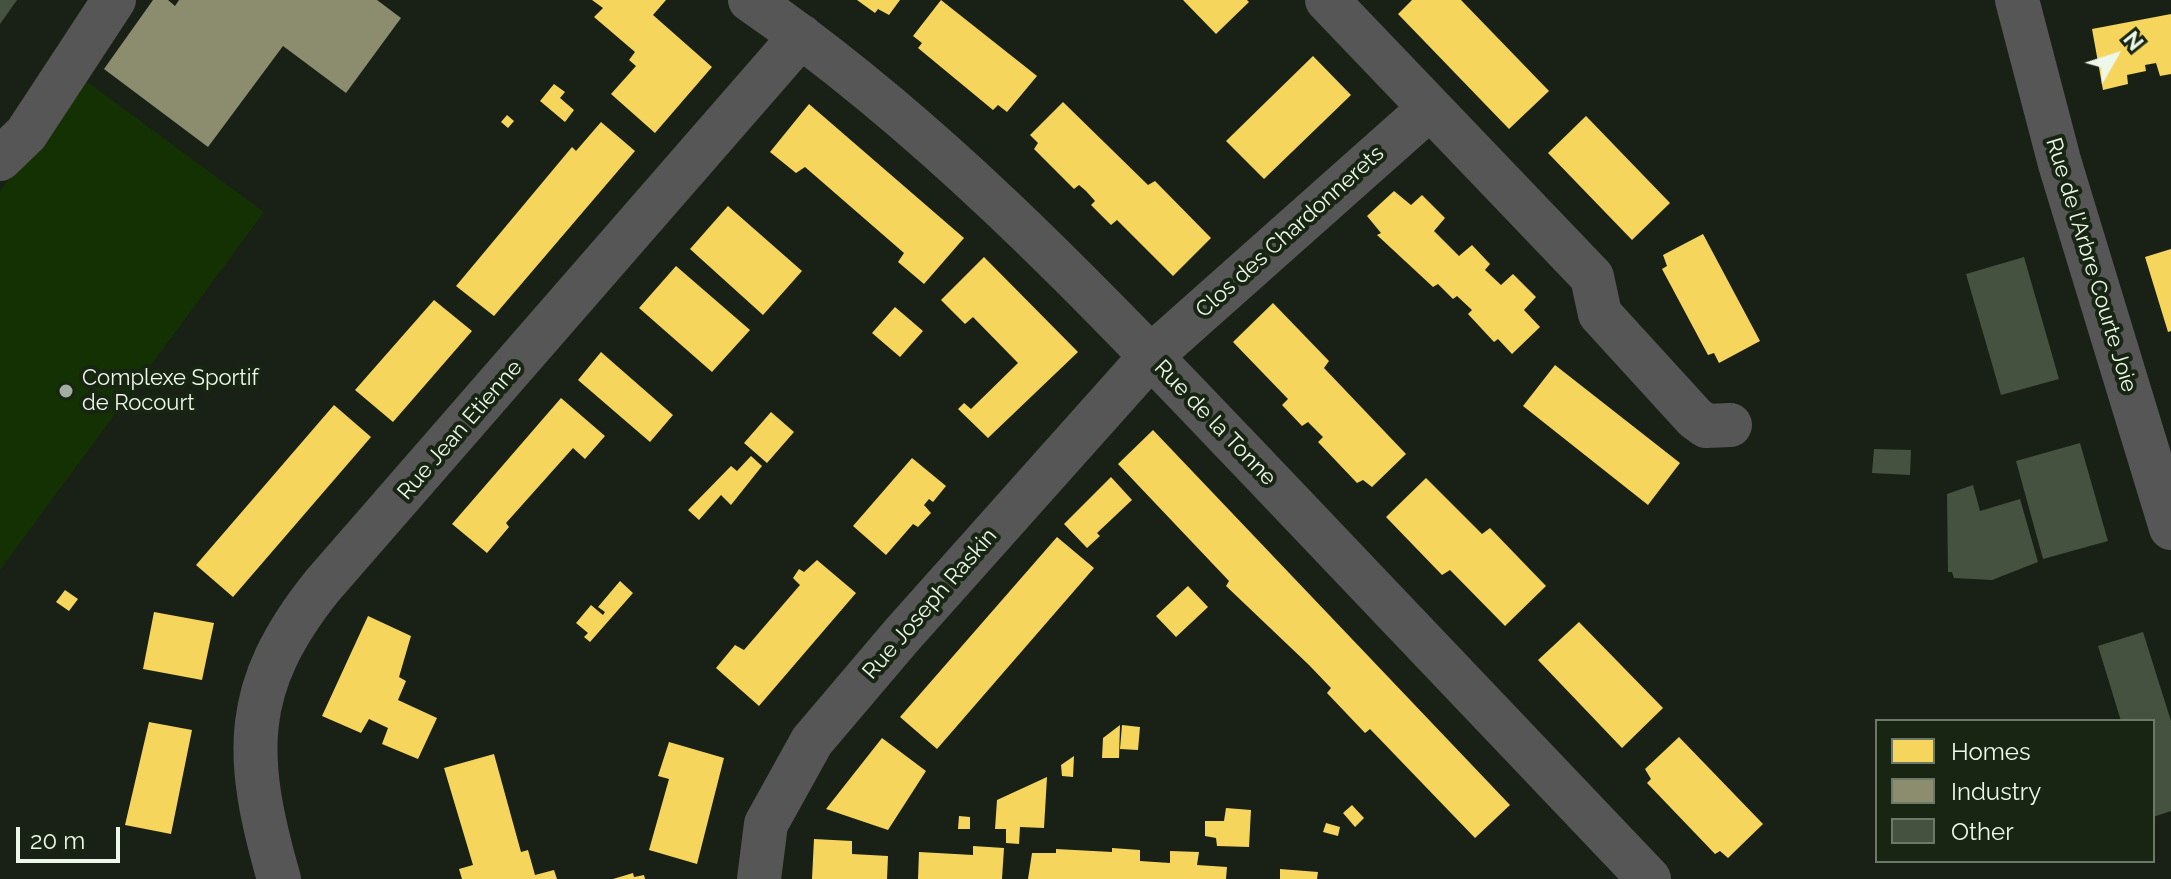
<!DOCTYPE html>
<style>
body{margin:0}
#map{position:relative;width:2171px;height:879px;overflow:hidden;background:#192116;font-family:Raleway,sans-serif}
canvas{display:block}
.legend{position:absolute;left:1875px;top:719px;width:280px;height:144px;box-sizing:border-box;background:#172512;border:2px solid #6d7968;margin:0;padding:10px 14px;list-style:none;font-size:24px;color:#edf7ea}
.legend li{display:flex;align-items:center;gap:16px;height:40px}
.legend b{width:40px;border:2px solid #6d7968}
.north{position:absolute;left:2075px;top:16px;width:80px;height:80px;-webkit-text-stroke:6px #172512;paint-order:stroke;rotate:51deg;font-size:22px;font-weight:700;line-height:32px;text-align:center;color:#edf7ea}
.north::after{content:'';display:block;margin:auto;width:28px;height:36px;background:#edf7ea;clip-path:polygon(50% 0,100% 100%,50% 72%,0 100%)}
.scale{position:absolute;left:16px;top:827px;width:104px;height:36px;box-sizing:border-box;border:4px solid #edf7ea;border-top:0;padding-left:10px;font-size:24px;line-height:28px;white-space:nowrap;color:#edf7ea;-webkit-text-stroke:6px #172512;paint-order:stroke}
</style>
<div id="map">
<canvas width="2171" height="879"></canvas>
<ul class="legend">
<li><b style="height:22px;background:#f6d55c"></b>Homes</li>
<li><b style="height:22px;background:#8c8c6e"></b>Industry</li>
<li><b style="height:22px;background:#44523f"></b>Other</li>
</ul>
<div class="north">N</div>
<div class="scale">20 m</div>
</div>
<script>
const ctx = document.querySelector('canvas').getContext('2d');
ctx.lineJoin = 'round';
function fill(path, color) {
  ctx.fillStyle = color;
  ctx.fill(path, 'evenodd');
}
function strokePath(path, color, width, dash) {
  ctx.strokeStyle = color;
  ctx.lineWidth = width;
  ctx.lineCap = dash ? 'butt' : 'round';
  ctx.setLineDash(dash || []);
  ctx.stroke(path);
}
function label(font, color, halo, rows, align = 'center') {
  ctx.font = font + ' Raleway,sans-serif';
  ctx.lineWidth = 8;
  ctx.setLineDash([]);
  ctx.textBaseline = 'middle';
  ctx.strokeStyle = halo;
  ctx.fillStyle = color;
  for (const [text, x, y, turn = 0] of rows) {
    ctx.save();
    ctx.translate(x, y);
    ctx.rotate((+turn || 0) * Math.PI / 180);
    ctx.textAlign = isNaN(turn) ? turn : align;
    if (halo) ctx.strokeText(text, 0, 0);
    ctx.fillText(text, 0, 0);
    ctx.restore();
  }
}
fill(new Path2D(`
 M82 78 264 212 0 570V191Z`), '#133103');
fill(new Path2D(`
 M592 0H666L653 15 712 67 655 133 611 94 636 66 629 60 635 52 594 17 603 8Z
 M857 0H900L889 15 878 9 875 13Z
 M941 0 1037 76 1007 112 998 105 993 110 918 48 922 43 913 36Z
 M1183 0H1247L1249 2 1216 34Z
 M1412 0H1461L1549 91 1509 129 1398 14Z
 M2171 14V74L2160 76 2156 63 2145 65 2146 71 2127 75 2128 84 2103 90 2092 29Z
 M1313 56 1351 95 1264 179 1226 141Z
 M554 84 565 92 560 98 574 110 565 122 540 101Z
 M1063 102 1148 185 1155 181 1211 238 1173 276 1117 220 1111 225 1091 205 1095 201 1086 191 1079 185 1074 189 1034 149 1038 143 1030 135Z
 M809 104 964 238 924 284 898 262 904 253 805 167 796 173 770 152Z
 M507 115 514 121 508 128 501 122Z
 M1586 116 1670 203 1632 240 1548 153Z
 M601 122 635 151 494 316 456 286 572 147 576 151Z
 M1394 191 1411 205 1422 195 1445 218 1434 231 1459 256 1472 245 1490 264 1485 270 1501 285 1513 274 1536 297 1524 310 1540 327 1512 354 1498 339 1494 342 1468 314 1472 310 1457 296 1453 299 1438 284 1433 287 1377 235 1381 233 1367 216Z
 M728 206 802 271 763 315 690 249Z
 M1703 234 1760 341 1719 363 1714 353 1708 355 1662 269 1667 266 1663 255Z
 M2171 249V331L2168 332 2145 257Z
 M984 257 1078 352 988 438 958 409 964 403 971 409 1018 363 973 317 965 324 941 300Z
 M676 266 750 330 712 372 639 308Z
 M434 300 472 331 393 422 355 390Z
 M1273 303 1329 361 1324 368 1406 454 1372 487 1363 480 1357 483 1318 442 1323 437 1308 422 1302 426 1282 405 1288 399 1233 342Z
 M895 307 923 331 900 357 872 333Z
 M601 352 673 415 650 442 578 380Z
 M1555 365 1680 463 1648 505 1523 406Z
 M561 398 605 436 585 459 573 448 506 523 509 527 487 553 452 524Z
 M334 405 371 437 233 597 196 565Z
 M771 412 794 432 767 463 744 443Z
 M1153 430 1510 805 1475 838 1370 729 1365 733 1327 693 1331 688 1309 665 1226 586 1229 581 1118 464Z
 M751 456 762 466 731 505 721 495 699 520 688 510 731 466 737 471Z
 M912 458 946 486 933 502 929 499 924 505 931 513 918 527 913 524 886 555 853 526Z
 M1111 477 1132 500 1097 533 1100 536 1087 548 1064 524Z
 M1426 478 1482 534 1490 528 1546 586 1505 626 1450 570 1442 575 1386 517Z
 M1057 537 1094 568 937 749 900 717Z
 M817 560 856 593 759 706 716 668 735 645 744 650 800 585 793 578 799 569 804 572Z
 M620 581 633 593 590 642 584 637 588 633 576 623 591 605 603 615 605 612 598 607Z
 M1188 586 1208 607 1176 637 1156 616Z
 M65 590 78 599 69 611 56 602Z
 M154 612 214 623 202 680 143 669Z
 M368 616 411 636 399 677 406 681 398 700 437 718 418 759 382 744 388 728 369 719 361 733 322 716Z
 M1579 622 1663 708 1622 748 1538 660Z
 M149 722 192 730 171 834 125 825Z
 M1120 725 1119 758H1102L1103 738Z
 M1122 725 1140 727 1138 750 1120 749Z
 M1679 737 1763 824 1728 858 1720 851 1715 854 1647 783 1651 779 1645 769Z
 M882 738 926 771 888 830 826 809Z
 M669 742 724 758 697 864 649 850 669 779 658 776Z
 M494 754 521 852 528 850 535 875 554 870 557 879H462L459 869 473 865 444 768Z
 M1074 756 1073 777 1062 776 1061 765Z
 M1047 777 1044 828 1020 827 1019 844 1006 843V829H995L997 800Z
 M1352 805 1364 818 1355 827 1343 813Z
 M1226 808 1251 810 1249 847 1217 846 1216 838 1205 836V821H1224Z
 M959 816 970 817V829H958Z
 M1326 823 1340 827 1338 836 1323 832Z
 M814 839 852 841V854L888 856 887 879H812Z
 M973 846 1004 848 1002 879H918L919 852 973 855Z
 M1112 848 1140 850V861L1170 863V851L1199 852 1197 865 1227 867 1226 879H1028L1032 853H1056V849L1112 852Z
 M1280 869 1318 872 1317 879H1280Z
 M633 873 634 877 644 875 645 879H613Z`), '#f6d55c');
fill(new Path2D(`
 M153 0H168L175 6 179 0H377L401 18 346 93 283 46 208 147 104 69Z`), '#8c8c6e');
fill(new Path2D(`
 M0 0H17L0 24Z
 M2024 257 2059 379 2001 395 1966 274Z
 M2080 443 2108 541 2043 559 2016 461Z
 M1874 449 1911 450 1910 475 1872 473Z
 M1973 485 1980 511 2020 499 2038 562 1992 580 1954 578 1952 572H1948L1947 494Z
 M2143 632 2171 721V811L2153 817V721H2121L2098 646Z`), '#44523f');
strokePath(new Path2D(`
 M750 0C931 125 1083 285 1234 443 1373 588 1511 734 1649 879
 M1327 0 1592 277 1600 314 1695 418 1706 426 1730 425
 M2017 0 2060 164 2171 528
 M0 159 26 134 114 0
 M279 879C244 757 240 688 323 585L801 36
 M759 879 766 824 812 741 902 635 1151 356 1430 108`), '#575656', 44);
for (const [x, y, r, color] of [
 [66,391,8,"#a3aca0"]
]) {
  const dot = new Path2D();
  dot.arc(x, y, r, 0, 2 * Math.PI);
  ctx.fillStyle = color;
  ctx.fill(dot);
  strokePath(dot, '#172512', 3);
}
label('22px', '#edf7ea', '#172512', [
 ["Clos des Chardonnerets",1290,232,-42],
 ["Rue de l'Arbre Courte Joie",2091,265,73],
 ["Rue de la Tonne",1215,423,46],
 ["Rue Jean Etienne",460,430,-49],
 ["Rue Joseph Raskin",930,604,-49]
]);
label('22px', '#edf7ea', '#172512', [
 ["Complexe Sportif",82,378],
 ["de Rocourt",82,403]
], 'left');
</script>
